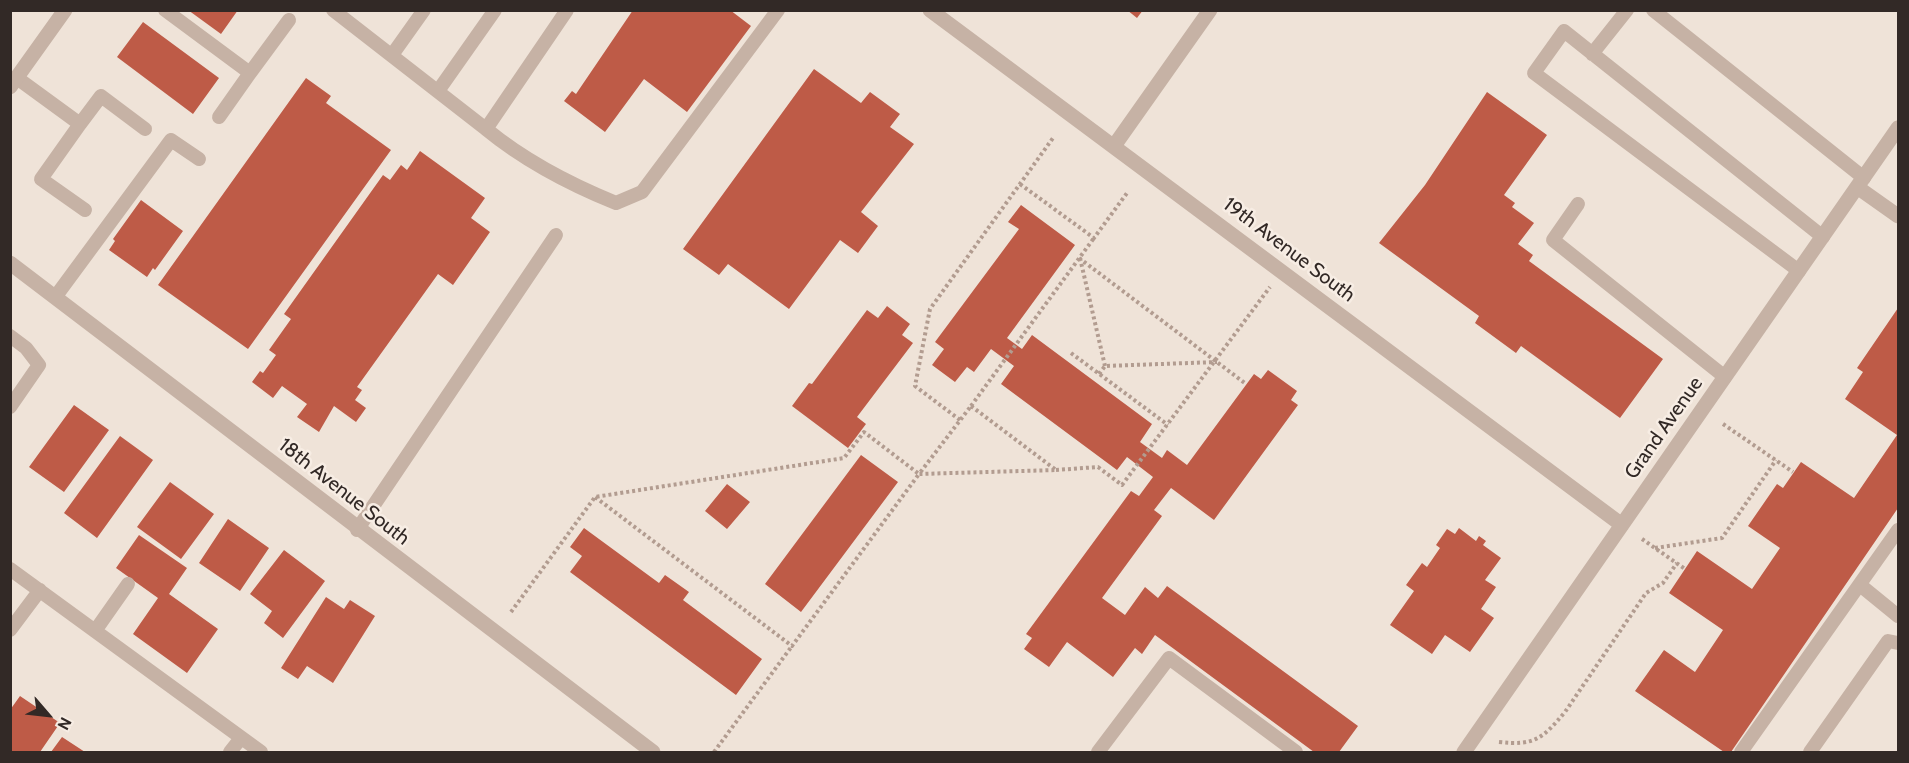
<!DOCTYPE html>
<style>
body{margin:0}
#map{position:relative;width:1909px;height:763px;overflow:hidden;background:#efe3d8;font-family:Cabin,sans-serif}
canvas{display:block}
.frame{position:absolute;inset:0;border:12px solid #322926;pointer-events:none}
.north{position:absolute;left:18px;top:685px;width:60px;height:60px;-webkit-text-stroke:4px #f7ede4;paint-order:stroke;rotate:118deg;font-size:16px;font-weight:700;line-height:24px;text-align:center;color:#322926}
.north::after{content:'';display:block;margin:auto;width:21px;height:27px;background:#322926;clip-path:polygon(50% 0,100% 100%,50% 72%,0 100%)}
</style>
<div id="map">
<canvas width="1909" height="763"></canvas>
<div class="frame"></div>
<div class="north">N</div>
</div>
<script>
const ctx = document.querySelector('canvas').getContext('2d');
ctx.lineJoin = 'round';
function fill(path, color) {
  ctx.fillStyle = color;
  ctx.fill(path, 'evenodd');
}
function strokePath(path, color, width, dash) {
  ctx.strokeStyle = color;
  ctx.lineWidth = width;
  ctx.lineCap = dash ? 'butt' : 'round';
  ctx.setLineDash(dash || []);
  ctx.stroke(path);
}
function label(font, color, halo, rows, align = 'center') {
  ctx.font = font + ' Cabin,sans-serif';
  ctx.lineWidth = 5;
  ctx.setLineDash([]);
  ctx.textBaseline = 'middle';
  ctx.strokeStyle = halo;
  ctx.fillStyle = color;
  for (const [text, x, y, turn = 0] of rows) {
    ctx.save();
    ctx.translate(x, y);
    ctx.rotate((+turn || 0) * Math.PI / 180);
    ctx.textAlign = isNaN(turn) ? turn : align;
    if (halo) ctx.strokeText(text, 0, 0);
    ctx.fillText(text, 0, 0);
    ctx.restore();
  }
}
fill(new Path2D(`
 M188 10H238L221 34Z
 M633 10H730L751 26 687 112 644 79 605 132 564 101 572 91 576 94Z
 M1127 10H1143L1137 18Z
 M143 22 219 78 193 114 117 57Z
 M814 69 861 103 870 92 900 114 890 127 914 144 861 212 878 226 858 253 840 240 789 309 728 264 719 275 683 249Z
 M306 78 331 96 326 103 391 150 248 349 158 285Z
 M1487 92 1547 135 1504 195 1515 203 1512 207 1534 223 1518 244 1533 255 1529 261 1663 359 1620 418 1521 346 1516 353 1475 323 1479 316 1379 243 1425 185Z
 M420 151 485 198 471 218 490 232 453 285 438 274 357 387 362 390 355 400 366 408 356 422 334 406 319 432 297 417 307 404 282 386 273 398 252 382 260 371 263 373 276 355 269 350 291 319 284 314 383 175 390 180 401 165 407 170Z
 M141 200 183 231 155 270 153 268 147 277 109 250 115 241 113 239Z
 M1021 205 1075 245 1007 338 1022 349 1032 335 1152 424 1140 442 1162 458 1167 450 1187 465 1254 374 1261 379 1268 370 1297 391 1291 400 1298 405 1214 520 1171 488 1154 510 1162 516 1102 598 1125 615 1145 587 1158 598 1167 586 1358 726 1339 752H1314L1155 635 1142 654 1135 648 1113 677 1067 642 1049 667 1024 649 1032 638 1026 634 1131 491 1139 496 1153 477 1127 457 1117 470 1001 384 1014 366 991 349 974 372 967 367 955 382 932 365 944 349 935 342 1019 229 1008 222Z
 M887 306 910 324 902 335 913 343 857 417 866 424 848 448 792 406 809 383 812 384 867 310 878 318Z
 M1898 308V508L1731 752H1724L1635 691 1664 650 1695 672 1723 630 1669 593 1697 551 1752 589 1780 548 1748 526 1777 484 1783 488 1801 462 1854 498 1897 435 1845 399 1863 372 1857 368Z
 M74 405 109 430 64 492 29 467Z
 M120 436 153 460 97 538 64 513Z
 M861 455 898 482 801 612 765 584Z
 M170 482 214 514 181 559 137 527Z
 M727 484 750 502 727 529 705 511Z
 M228 519 269 548 240 591 199 563Z
 M584 528 659 583 665 575 689 592 683 600 762 659 736 695 570 572 582 556 570 547Z
 M1459 528 1476 541 1479 536 1486 541 1483 545 1501 558 1485 580 1496 587 1481 609 1494 618 1470 652 1445 635 1432 654 1390 625 1414 591 1406 585 1422 563 1427 567 1440 548 1436 545 1447 529 1455 534Z
 M139 535 187 568 169 594 218 629 187 673 133 634 158 598 116 568Z
 M284 550 325 581 283 638 264 623 272 611 250 594Z
 M326 597 344 609 350 600 375 616 333 683 307 666 298 679 281 668Z
 M20 696 60 723 40 752H10V710Z
 M62 737 85 752H51Z`), '#be5b47');
strokePath(new Path2D(`
 M1020 184 1094 238 1127 193
 M1079 258 1246 384
 M1080 258 1105 366
 M1071 353 1168 425
 M1099 374 1105 366 1217 362
 M971 406 1056 470 919 474Z
 M971 406 1094 238
 M960 420 915 386 930 309 1053 138
 M1723 424 1793 472
 M1056 470 1098 467 1122 485 1270 287
 M1642 539 1685 569
 M1655 548 1722 538 1776 460
 M511 612 595 497 844 458 864 432 919 474 792 646 595 497
 M1499 742C1535 746 1543 738 1565 712L1646 593 1663 583 1677 563
 M714 752 792 646`), '#b29c90', 4, [3, 3]);
strokePath(new Path2D(`
 M165 10 250 73 289 20
 M333 10 486 129 567 10
 M1653 10 1864 178
 M1592 54 1627 10
 M392 55 424 10
 M17 78 80 124 41 179 85 210
 M438 91 495 10
 M219 117 250 73
 M80 124 101 96 145 129
 M486 129C525 161 569 184 616 203L642 192 778 10
 M1578 204 1553 240 1725 377
 M1799 271 1534 73 1564 31 1823 237
 M56 296 171 140 199 159
 M10 336 26 348 39 365 10 407
 M357 530 556 235
 M10 569 261 752
 M1860 585 1898 616
 M10 630 40 590
 M95 631 128 584
 M230 752 241 738
 M1098 752 1169 658 1296 752
 M1741 752 1898 530
 M1810 752 1888 641 1898 643`), '#c6b2a5', 14);
strokePath(new Path2D(`
 M930 10 1622 525
 M1114 146 1210 10
 M1857 187 1898 216
 M10 263 653 752
 M1464 752 1898 128`), '#c6b2a5', 15);
strokePath(new Path2D(`
 M10 87 65 10`), '#c6b2a5', 15);
label('20px', '#322926', '#f7ede4', [
 ["19th Avenue South",1289,250,37],
 ["Grand Avenue",1664,428,-55],
 ["18th Avenue South",344,492,38]
]);
</script>
